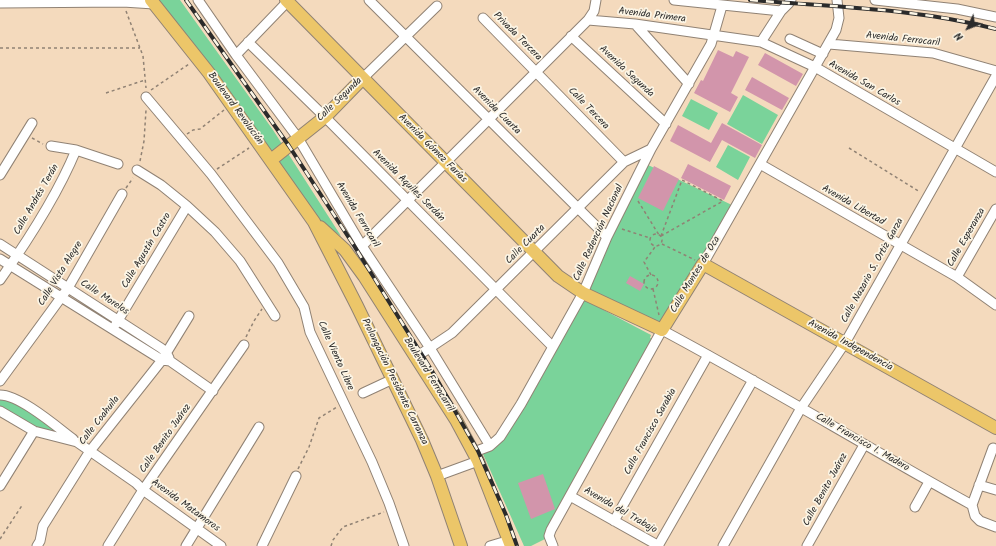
<!DOCTYPE html>
<meta charset="utf-8">
<style>
body{margin:0}
#map{position:relative;width:996px;height:546px;overflow:hidden;background:#f4dabd;font-family:Kalam,sans-serif}
canvas{display:block}
.north{position:absolute;left:948px;top:8px;width:40px;height:40px;-webkit-text-stroke:3px #fcf5e5;paint-order:stroke;rotate:227deg;font-size:11px;font-weight:700;line-height:16px;text-align:center;color:#2b2b2b}
.north::after{content:'';display:block;margin:auto;width:14px;height:18px;background:#2b2b2b;clip-path:polygon(50% 0,100% 100%,50% 72%,0 100%)}
</style>
<div id="map">
<canvas width="996" height="546"></canvas>
<div class="north">N</div>
</div>
<script>
const ctx = document.querySelector('canvas').getContext('2d');
ctx.lineJoin = 'round';
function fill(path, color) {
  ctx.fillStyle = color;
  ctx.fill(path, 'evenodd');
}
function strokePath(path, color, width, dash) {
  ctx.strokeStyle = color;
  ctx.lineWidth = width;
  ctx.lineCap = dash ? 'butt' : 'round';
  ctx.setLineDash(dash || []);
  ctx.stroke(path);
}
function label(font, color, halo, rows, align = 'center') {
  ctx.font = font + ' Kalam,sans-serif';
  ctx.lineWidth = 3.5;
  ctx.setLineDash([]);
  ctx.textBaseline = 'middle';
  ctx.strokeStyle = halo;
  ctx.fillStyle = color;
  for (const [text, x, y, turn = 0] of rows) {
    ctx.save();
    ctx.translate(x, y);
    ctx.rotate((+turn || 0) * Math.PI / 180);
    ctx.textAlign = isNaN(turn) ? turn : align;
    if (halo) ctx.strokeText(text, 0, 0);
    ctx.fillText(text, 0, 0);
    ctx.restore();
  }
}
fill(new Path2D(`
 M158 0H180L273 130 341 236 318 221Z
 M743 95 778 115 762 144 727 124Z
 M691 99 718 113 709 130 682 116Z
 M728 145 750 157 738 180 716 167Z
 M646 164 734 206 661 328 584 292Z
 M579 297 651 335 650 338 654 339 547 538 531 546H524L483 454 499 443Z
 M0 397 44 417 65 436 35 430 0 410Z`), '#7ad39a');
fill(new Path2D(`
 M718 50 733 57 736 51 749 57 731 93 738 97 730 112 694 93 701 80 703 81Z
 M765 53 803 74 796 86 758 65Z
 M752 77 789 98 782 110 745 90Z
 M722 123 762 145 755 158 722 140 710 162 670 141 678 125 711 143Z
 M688 164 731 186 724 200 681 178Z
 M654 166 679 179 663 211 638 198Z
 M630 276 644 284 640 291 626 283Z
 M543 474 555 509 531 519 518 483Z`), '#d295ab');
const minor = new Path2D(`
 M198 0 236 55 298 138 362 246 430 348 490 446
 M369 0 607 237
 M674 0 781 11
 M875 0 957 9 996 17
 M0 3 123 2 154 4
 M483 18 624 162
 M588 20 635 24 761 42 815 67 996 172
 M635 24 689 84
 M571 36 666 124
 M790 39 823 54
 M248 42 325 117 552 346
 M761 42 781 11 789 3 791 0
 M829 44 933 53 996 71
 M236 55 289 0
 M363 78 437 6
 M146 97 211 174 278 263 304 307 310 332 372 462 389 503 404 546
 M51 146 76 150 118 164
 M760 164 957 277 996 305
 M137 170 161 185 187 206 215 232 240 261 275 316
 M0 175 32 123
 M0 244 161 348 166 352 169 358
 M362 246 588 20 594 11 596 0
 M0 259 162 360 170 361 213 391
 M703 264 836 30 839 18 837 0
 M957 277 996 209
 M0 280C29 239 57 196 76 150
 M116 324 187 206
 M416 357 452 333 624 162 651 149
 M0 381 68 288 122 194
 M363 393 393 379
 M0 395C20 395 57 427 73 439
 M0 411 34 431 77 442 136 483 143 490 221 546
 M993 448 972 505 975 516 980 521 996 527
 M474 452 490 446 500 437 521 404 583 293 607 237 651 149 711 44 722 6
 M437 476 478 461
 M979 485 996 490
 M0 486 34 431
 M570 496 659 546
 M915 507 929 482
 M614 521 708 355
 M37 546 40 541 43 526 90 451 162 360 189 316
 M108 546 143 490 244 345
 M186 546 259 427
 M262 546 296 476
 M490 546 510 540
 M553 546 549 536 551 530 662 330C767 386 868 448 972 505
 M658 546 753 380
 M723 546 801 408 845 343 996 76
 M807 546 864 445`);
const major = new Path2D(`
 M151 0 209 73 314 222 357 306 422 440 437 476 461 546
 M286 0 558 276 583 293 662 330 703 264 996 428
 M271 160 325 117 363 78
 M320 227 345 250 364 276 456 420 478 461 511 546`);
strokePath(minor, '#908274', 11);
strokePath(major, '#908274', 14);
strokePath(new Path2D(`
 M126 11 143 56 146 88
 M0 48H140
 M151 90 189 64
 M106 93 145 80
 M187 134 193 130 200 129 224 110
 M32 138 43 144
 M849 148 920 192
 M140 161 144 141 146 110
 M217 169 249 148
 M126 188 133 178
 M638 201 659 235
 M622 229 650 238
 M650 240a6 6 0 1 1 12 0a6 6 0 1 1-12 0Z
 M661 236 682 180 723 201
 M661 236 723 201
 M662 244 695 260
 M651 275 644 262 655 247
 M644 282a7 7 0 1 1 14 0a7 7 0 1 1-14 0Z
 M653 289 659 315
 M246 337 254 321 262 309
 M298 469 309 447 319 418 337 407
 M0 539 23 504
 M331 546 333 540 343 527 384 512`), '#908274', 1.5, [3, 3]);
strokePath(minor, '#fff', 9);
strokePath(major, '#ecc669', 12);
const rail = new Path2D(`
 M186 0 289 146 353 244 432 371 478 451 506 515 517 546
 M750 0C832 7 916 8 996 29`);
strokePath(rail, '#2b2b2b', 4);
strokePath(rail, '#fcf5e5', 2.5, [8]);
label('10px', '#2b2b2b', '#fcf5e5', [
 ["Avenida Primera",652,16,7],
 ["Privada Tercera",517,37,45],
 ["Avenida Ferrocaril",903,40,6],
 ["Avenida Segunda",626,72,43],
 ["Avenida San Carlos",864,84,30],
 ["Calle Segunda",340,100,-44],
 ["Boulevard Revolución",235,109,54],
 ["Calle Tercera",588,109,46],
 ["Avenida Cuarta",496,111,45],
 ["Avenida Gómez Farías",432,149,45],
 ["Avenida Aquiles Serdán",408,186,45],
 ["Calle Andrés Terán",37,200,-60],
 ["Avenida Libertad",853,206,30],
 ["Avenida Ferrocaril",357,215,59],
 ["Calle Redención Nacional",599,233,-65],
 ["Calle Esperanza",967,238,-60],
 ["Calle Cuarta",526,245,-45],
 ["Calle Agustín Castro",147,251,-59],
 ["Calle Nazario S. Ortiz Garza",873,271,-61],
 ["Calle Vista Alegre",61,274,-58],
 ["Calle Montes de Oca",696,275,-59],
 ["Calle Morelos",104,298,33],
 ["Avenida Independencia",850,346,29],
 ["Calle Viento Libre",335,356,66],
 ["Boulevard Ferrocarril",428,375,58],
 ["Prolongación Presidente Carranza",394,382,64],
 ["Calle Coahuila",100,421,-52],
 ["Calle Francisco Sarabia",651,432,-61],
 ["Calle Benito Juárez",166,439,-55],
 ["Calle Francisco I. Madero",862,443,30],
 ["Calle Benito Juárez",826,490,-61],
 ["Avenida Matamoros",185,506,36],
 ["Avenida del Trabajo",620,511,30]
]);
</script>
